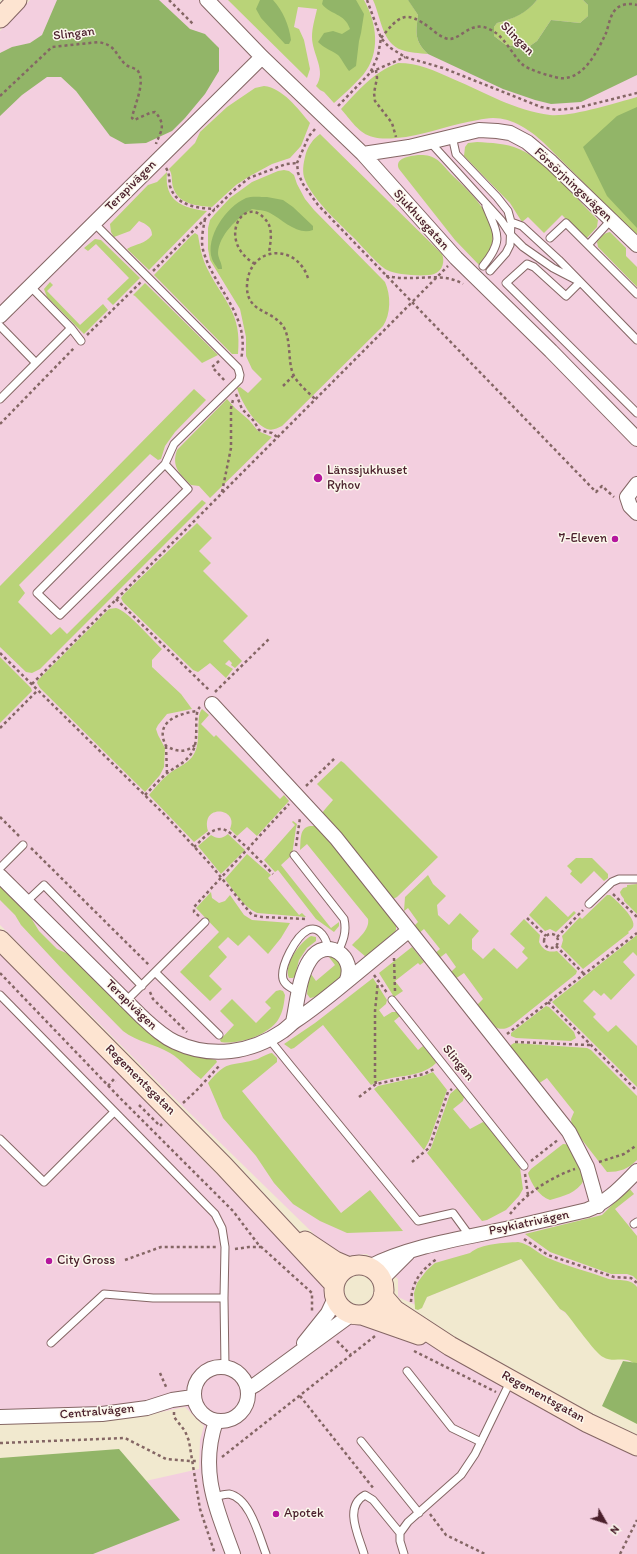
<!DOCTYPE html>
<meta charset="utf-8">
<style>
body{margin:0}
#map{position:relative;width:637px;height:1554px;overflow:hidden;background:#f1e9cf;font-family:Itim,sans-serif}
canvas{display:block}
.north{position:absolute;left:585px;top:1502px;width:40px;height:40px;-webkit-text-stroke:3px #fbf7ec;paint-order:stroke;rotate:129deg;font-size:11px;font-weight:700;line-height:16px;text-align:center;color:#4a1f2b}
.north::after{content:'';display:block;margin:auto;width:14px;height:18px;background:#4a1f2b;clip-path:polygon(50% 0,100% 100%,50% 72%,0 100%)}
</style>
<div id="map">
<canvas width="637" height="1554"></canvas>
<div class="north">N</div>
</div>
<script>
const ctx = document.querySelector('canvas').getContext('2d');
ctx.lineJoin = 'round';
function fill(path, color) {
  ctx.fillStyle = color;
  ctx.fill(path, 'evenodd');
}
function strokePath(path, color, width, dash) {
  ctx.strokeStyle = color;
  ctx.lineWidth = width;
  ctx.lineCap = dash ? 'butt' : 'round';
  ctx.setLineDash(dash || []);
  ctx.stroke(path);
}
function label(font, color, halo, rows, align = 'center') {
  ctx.font = font + ' Itim,sans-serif';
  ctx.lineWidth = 3;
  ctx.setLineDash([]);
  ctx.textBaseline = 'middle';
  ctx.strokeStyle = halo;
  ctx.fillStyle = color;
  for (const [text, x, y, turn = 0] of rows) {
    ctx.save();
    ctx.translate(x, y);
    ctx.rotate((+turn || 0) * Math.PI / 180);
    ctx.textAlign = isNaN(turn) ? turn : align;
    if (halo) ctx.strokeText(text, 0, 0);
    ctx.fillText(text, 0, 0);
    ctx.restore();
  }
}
fill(new Path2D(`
 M30 0H637V1363L623 1360 560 1309 521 1259 427 1297 422 1308 398 1297V1279L367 1254 347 1256 320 1240 162 1086 0 925V31Z
 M0 954 324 1283 327 1298 336 1311 351 1322 380 1325 451 1350 637 1445V1554H59L52 1502 199 1469 200 1440 204 1426 185 1407 137 1417 45 1418 0 1420Z`), '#f3cfdf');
fill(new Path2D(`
 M228 0H364C377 23 381 53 363 75 354 85 344 94 334 103L324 92 320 90 316 86C327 71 312 54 312 37 312 28 315 18 317 9L298 7 294 27 299 29 304 40 310 69 307 78Z
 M373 0H408L409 1 418 15C416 32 414 41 428 54 419 53 410 53 402 50 382 44 381 17 373 0Z
 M537 0H583L588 5V16L580 23 551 20 537 41 527 48 506 45 494 36V27L497 23C511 20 528 12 537 0Z
 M398 63C419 63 433 70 453 79 484 92 516 111 550 115 572 117 615 103 637 97V236L544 143C530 130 513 118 493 118 488 118 482 119 478 120 453 124 430 133 406 137 396 138 383 140 373 137 359 134 350 119 341 109 359 90 372 73 398 63Z
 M264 86C283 88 298 109 310 123L301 146 290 158 272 164 250 176 236 185 212 207C196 206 178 204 173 187 171 180 173 175 169 169L195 143 200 132 227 107 255 88Z
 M320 134 442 254C445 261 443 271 434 274 425 277 396 275 387 270 378 265 362 246 354 238 339 223 310 197 304 177 302 169 304 161 306 153 309 145 313 139 320 134Z
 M477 142C491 143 506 143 519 149 544 159 575 197 595 217L598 220 597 227 586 239 562 215 544 233 528 217 522 222 510 203 464 156 465 147 468 143Z
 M418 155C425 155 430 155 436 159 441 162 446 169 451 174 467 189 492 212 493 235 493 247 486 256 480 266L455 240 399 169C394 158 410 156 418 155Z
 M284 170 289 171 294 175 297 184 305 199 314 210 385 282C391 295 391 314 383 326L282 426C277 428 273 431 267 429 254 424 241 401 237 388L240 387 248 393 262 379 252 369 246 356V337L240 309 210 260 208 249V228L210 220 215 214 230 198 252 182 278 171Z
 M167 172C164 201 182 208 207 211L149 270 127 249C137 243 144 245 152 235 152 227 146 224 139 221L130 231 114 237 111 232 110 224 148 185 157 182Z
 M610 232 626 248V256L637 267V287L598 247 597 242C601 237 604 233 610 232Z
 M195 233 198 235C200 247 202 259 208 270 225 303 242 313 238 354H232L154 275 191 236Z
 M95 239 101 240 140 278 113 305 107 299 129 278 96 244 88 251 84 248Z
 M50 282 53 285 47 291 80 325 103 304 108 310 84 334 47 297 44 289Z
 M145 283 218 355 202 363 135 296 133 295Z
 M194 389 206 400 175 432 165 446 161 459 158 460 150 454 19 585 25 593 18 602 51 635 60 627 67 634 202 500 206 503 40 669 32 673 26 672 0 647V586Z
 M227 399 235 408 249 420 258 431 272 437 210 498 199 486 191 485C180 474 171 467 177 450Z
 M197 523 212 538 199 551 211 563 203 571 248 616 223 641 242 661 235 668 231 665 232 663 229 660 225 664 233 669 226 678 210 663 198 672 193 670 123 602 121 598 124 594Z
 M116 608C128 611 151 639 162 649L152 660V667L181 694 192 709 167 714 158 725 156 729 158 735 165 748 164 767 160 775 145 792 40 688 37 683 38 680 109 609Z
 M0 657 31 688 32 691 0 723Z
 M202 709 209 715 201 724 214 737 216 735 280 799 284 795 289 801 257 836 247 827 237 836 230 829C240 808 200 803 208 831L194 842 149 795C155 788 162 779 170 773 178 767 189 763 194 754 202 741 195 717 202 709Z
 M341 761 344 763 438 857 397 897 393 899 322 813 326 808 333 800 317 784Z
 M293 821 297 824 296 828 292 855 281 865 331 928 339 922V926L334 932 316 919 278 870 275 872 264 860 295 825 292 822Z
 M310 826H315L319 828 396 922V930L393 936 366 957 352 945C359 938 370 929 368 919L307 844 300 850C301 840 299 828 310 826Z
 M228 834 245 850 221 874 198 846 211 835C217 839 222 839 228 834Z
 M247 854 271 875 268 878 299 915 302 913 306 917 257 913C243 907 234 891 225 879Z
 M576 858H592L608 874V878L604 881 594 871 581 884 570 874 572 871 567 866Z
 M428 875 433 884 446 896 437 905 438 915 449 925 460 913 479 931 472 939V949L483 959 494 948 517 969 528 958 522 952 525 948 510 934 524 919 540 935 539 942C543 950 548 953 557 951L577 971 576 974 511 1026C494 1036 487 1017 477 1005L483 999 464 973 455 979 450 973 456 967 446 953 438 959 434 954 440 949 424 929 418 934 412 928 418 922 408 908 404 911 405 897Z
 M0 883 25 908 39 931 57 949 73 956 174 1049 186 1054 216 1060 217 1062 201 1079C190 1071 182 1060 170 1053 155 1044 137 1042 123 1031L63 970 21 925 15 915 0 900Z
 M637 884V914L624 901V899L621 895 620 892 623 888 627 887V885Z
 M211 892 212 898 219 903 225 901 230 895 244 915 252 920 290 923 281 938 268 954 249 935 238 946 228 937 218 947 227 957 209 976 222 989 210 1001 180 972 219 932 196 908Z
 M607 895H610C617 901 637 919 633 927 632 929 630 930 628 932L629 933 583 969 561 947 563 940 562 936 580 917 582 919Z
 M546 896 568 917 574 911 576 913 556 932 550 929 545 931 529 915Z
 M637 935V956L633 952 623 962 635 975 611 1000 604 993 601 996 594 990 583 1001 596 1014 593 1017 608 1032 616 1025 637 1046V1087L552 1002Z
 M311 936 316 937V941L307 948 299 960 295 976 293 978H289C283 965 300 942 311 936Z
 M412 947 424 962 420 965 418 963 395 981 403 991 394 997 379 973Z
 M329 957H333L340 963C341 967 343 971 341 975 338 983 318 998 310 998L307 994 309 976 311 974 316 981 335 965Z
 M373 978 387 1000 386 1004 379 1010 384 1017 392 1012H397L400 1016 394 1021 418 1050 423 1046 435 1060 436 1063C419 1080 391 1073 371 1085L323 1025 294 1048 291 1049 284 1044 315 1023Z
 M280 990 283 991 285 995C284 1004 283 1012 278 1020 268 1035 239 1045 221 1042L220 1040 234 1025 220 1011 232 999 256 1023 271 1008 265 1002 276 991Z
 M546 1006 549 1007 574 1032 576 1038 571 1041 516 1038 511 1036V1033Z
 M514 1043 587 1048 591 1050 637 1096V1160C628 1169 620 1172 607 1172L572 1127 571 1119 574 1112 547 1078 538 1084 511 1048V1045Z
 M272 1053 277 1058V1062L242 1091 341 1213 370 1190 403 1231 347 1233 320 1221 293 1204 274 1183 256 1156 223 1118 208 1083C227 1060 228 1067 254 1060 260 1059 265 1054 272 1053Z
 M433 1072 447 1090 429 1141 424 1150 374 1089 378 1086 423 1076Z
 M457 1088 460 1091 464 1097 463 1101 453 1109 470 1129 483 1122 485 1123 520 1168 523 1189 519 1196 506 1210 487 1220 482 1221 427 1153 431 1148 450 1094Z
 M563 1144C579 1144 582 1168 584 1180 577 1193 564 1196 550 1200 539 1196 531 1184 528 1173L531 1169Z
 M629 1188 634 1194 615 1209 637 1236V1280L633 1276 627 1274H611L550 1252 525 1234 602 1215Z
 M518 1242C530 1244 537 1253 548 1258 566 1266 587 1271 606 1278 616 1282 630 1277 637 1287V1366C625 1354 615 1364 603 1357 595 1353 572 1320 565 1312L560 1309 521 1259 427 1297 422 1308 418 1310 415 1309 414 1293 417 1283 427 1270 435 1263 470 1253C482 1243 504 1243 518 1242Z`), '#b9d378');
fill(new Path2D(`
 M57 0H159L190 29 205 34 219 48V71L205 94 185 118 172 131 146 143 125 144 110 136 76 91 61 77H47L22 95 0 116V53L12 47 30 43 42 35Z
 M260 0H273C283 11 289 25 291 40L289 44H285L261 18 256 9Z
 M323 0H356L364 14 361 33 359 41 356 66 349 71C345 66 341 58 338 55 331 50 325 49 318 42L324 33 333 31 342 34 350 29C345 13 330 15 322 4Z
 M408 0H537C527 13 513 19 497 23L494 27V36L506 45 527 48 537 41 551 20 580 23 588 16V5L583 0H637V75L581 102 551 104 535 100 503 89 428 54C414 41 416 32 418 15Z
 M637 107V228L607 196 583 147 617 116Z
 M267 197 283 200 293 207 313 226V230C298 236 283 220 270 213 265 210 257 210 252 209 237 218 219 235 218 253 218 258 222 263 222 269H218C216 266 213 262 212 259 205 237 226 207 246 198 251 196 261 197 267 197Z
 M623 1361 637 1363V1424L602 1406Z
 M119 1449 180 1520 93 1554H0V1458Z`), '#92b568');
const lane = new Path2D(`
 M452 136 456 154 497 197 508 211 511 222 510 245 506 253 490 271
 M430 142 501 220 511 235 523 247 553 268 580 282
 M511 222 522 226 559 260 637 340
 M94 223 238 368 240 375 239 380 174 444 165 464 37 593 60 615 188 489 165 464
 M550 238 566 223 637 294
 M588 245 611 220
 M483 266C504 240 498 235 486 206
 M580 282 566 296 534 267 527 264 506 283 637 413
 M30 286 71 328 81 341
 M0 326 36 363 71 328
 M0 399 36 363
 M294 855 344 919C347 932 343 941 338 952
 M0 868 23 845
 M26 902 44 885 142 986
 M589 904 612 882 619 879H637
 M155 972 219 1035
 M299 992C293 989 285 986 283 979 280 966 296 936 308 930 320 925 327 940 328 949
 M0 995 215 1214 222 1228 225 1247 224 1298 225 1367
 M392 1000 524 1166
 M126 1001 205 922
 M269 1039 290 1065 418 1221 453 1213 469 1235
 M0 1139 44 1182 114 1112
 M634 1224 637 1222
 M51 1343 104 1294 153 1298H224
 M407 1371 452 1428 481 1442
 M361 1441 419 1513
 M214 1497C219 1496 224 1494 229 1494 250 1498 259 1536 266 1554
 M364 1554C359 1536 343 1507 365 1495L373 1500 400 1533
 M404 1554 400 1541V1533L408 1522 461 1475 475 1454 511 1380`);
const street = new Path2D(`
 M207 0 262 57 363 154 456 258 551 351 637 439
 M363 154 409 147 479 130 497 131 510 133 527 142 551 162 637 245
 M0 316 262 57
 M637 484 627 497 630 506 637 513
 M212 704 336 838 569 1132 587 1167 598 1206
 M0 876 141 1016C152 1026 162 1036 175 1042 211 1059 251 1053 283 1031 287 1028 291 1024 295 1021 313 1009 329 996 346 982 358 957 326 935 310 960 299 976 297 1004 293 1022
 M346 982 408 931
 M369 1267C410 1246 464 1238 510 1228 536 1222 561 1216 587 1210 608 1202 622 1186 637 1171
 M381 1280 408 1253
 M304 1343 328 1313 335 1298
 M194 1394a27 27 0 1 1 54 0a27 27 0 1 1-54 0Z
 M248 1389 255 1385 352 1314
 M0 1417 102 1414 147 1408 172 1400 193 1397
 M216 1421C199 1471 216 1507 233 1554`);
const secondary = new Path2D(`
 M0 18 17 0
 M0 940 224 1166 334 1284
 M305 1241 335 1261 349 1267
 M334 1290a25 25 0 1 1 50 0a25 25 0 1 1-50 0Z
 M383 1296 395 1310 450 1346 588 1423 637 1446
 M362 1315 419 1335`);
strokePath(lane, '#846664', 9);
strokePath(street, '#846664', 16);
strokePath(secondary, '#846664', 21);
strokePath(new Path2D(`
 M169 0 194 25
 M367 0 381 38 389 47 405 57 443 68 541 107 557 110 577 108 637 93
 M381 38C399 16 405 9 430 28 434 31 439 36 445 38 459 44 469 19 489 29 505 36 510 52 522 64 528 70 550 76 559 78 583 81 597 52 606 33 609 25 610 14 617 8 622 4 631 3 637 5
 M376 70 377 78 374 93 375 101 392 123 396 137
 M371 72 405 57
 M0 96 52 47 99 42C116 46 114 52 124 63 127 67 133 67 137 70 147 80 134 106 132 118L134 120 150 113 155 112C161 118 164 126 160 134 159 138 157 140 156 144
 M338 106 370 73 378 56 381 38
 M315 129 309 136 297 163 298 173 303 184 318 205 596 492 602 486 614 497
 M166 168C170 174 169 180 170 186 176 206 197 208 215 209
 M205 219C203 230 200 242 204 253 215 289 251 317 241 359
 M255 264C216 241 243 195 264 218 267 221 269 224 270 228 272 236 270 245 269 253
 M153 271 233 191 249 178 286 164 297 163
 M386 276C392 277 398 278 404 278 425 279 444 273 463 284
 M308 278C296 242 249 246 247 285 246 313 271 309 283 326 292 340 287 363 294 376 299 385 308 392 315 399
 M87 335 141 282
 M219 361 212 367 226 382
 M283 386 294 375
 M236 394 242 409 254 421 259 430 272 433 277 437
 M0 424 75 347
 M222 492 231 448V408L233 400
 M116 599 210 691
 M0 653 167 817 210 864 252 915 262 917 307 919
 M32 684 448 266
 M215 692 269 639
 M0 728 38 690
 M195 745C185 753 177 752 166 746 154 722 177 714 197 711
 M166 746 167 773
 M306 786 335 758
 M145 795C152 788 159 780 167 773 175 767 185 763 191 754 201 741 192 715 200 707
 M0 817 19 836
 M296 846 300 818
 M194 847C202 840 211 828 222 829 231 829 265 866 273 874
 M31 848 150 966
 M613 894 637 917
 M199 916 194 912V907L289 804
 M527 918 546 936
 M544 941a7 7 0 1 1 14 0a7 7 0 1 1-14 0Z
 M557 937 583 910
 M556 946 584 974
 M394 958 395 991
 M0 973 121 1099 233 1211 258 1244 312 1293V1312
 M374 975 388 994
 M150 992 153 999 187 1032
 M548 1002 637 1091
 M507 1034 637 933
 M515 1042 590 1045
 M448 1056 450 1054H453L459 1063 455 1065
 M376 1084 375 1079V1011L378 981
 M108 1086 114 1079 116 1081
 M359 1097 376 1084 424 1074 434 1069
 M183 1103 196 1091 220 1065
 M139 1105 160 1126 162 1124
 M531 1161 559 1139
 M412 1162 429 1148 448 1092 452 1089
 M599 1162 624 1154 637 1145
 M525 1174 528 1195
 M510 1214C525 1194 551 1177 575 1169
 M524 1239 548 1255 614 1277 631 1278 637 1283
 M235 1249 249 1247H261
 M125 1260 161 1247H216
 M411 1302C412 1281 421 1270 438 1258
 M337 1341 351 1355
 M414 1351 496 1392
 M160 1373 167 1389
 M300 1396 374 1489
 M174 1412V1417L185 1431 189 1441 200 1509 215 1554
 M0 1443 125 1438 166 1459 191 1461H198
 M222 1457 375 1336
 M430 1514 446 1535 485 1554
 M620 1554 637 1520`), '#846664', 2.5, [3, 3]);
strokePath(lane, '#fff', 7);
strokePath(street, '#fff', 14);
strokePath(secondary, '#fde4d1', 19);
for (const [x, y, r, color] of [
 [318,478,5,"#b5179e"],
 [615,539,4,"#b5179e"],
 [49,1261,4,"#b5179e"],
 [276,1514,4,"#b5179e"]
]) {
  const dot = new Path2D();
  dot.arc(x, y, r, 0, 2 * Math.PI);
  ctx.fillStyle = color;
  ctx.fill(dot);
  strokePath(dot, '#fbf7ec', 1.5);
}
label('13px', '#4a1f2b', '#fbf7ec', [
 ["Slingan",74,34,-7],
 ["Slingan",517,39,45],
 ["Försörjningsvägen",573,185,43],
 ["Terapivägen",131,186,-45],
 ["Sjukhusgatan",421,220,48],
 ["Terapivägen",131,1005,44],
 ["Slingan",458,1063,51],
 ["Regementsgatan",140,1080,45],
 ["Psykiatrivägen",529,1223,-12],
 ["Regementsgatan",543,1397,29],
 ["Centralvägen",97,1412,-5]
]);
label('13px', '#4a1f2b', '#fbf7ec', [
 ["Länssjukhuset",327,471],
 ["Ryhov",327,486],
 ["7-Eleven",607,539,"right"],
 ["City Gross",57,1261],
 ["Apotek",284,1514]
], 'left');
</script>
